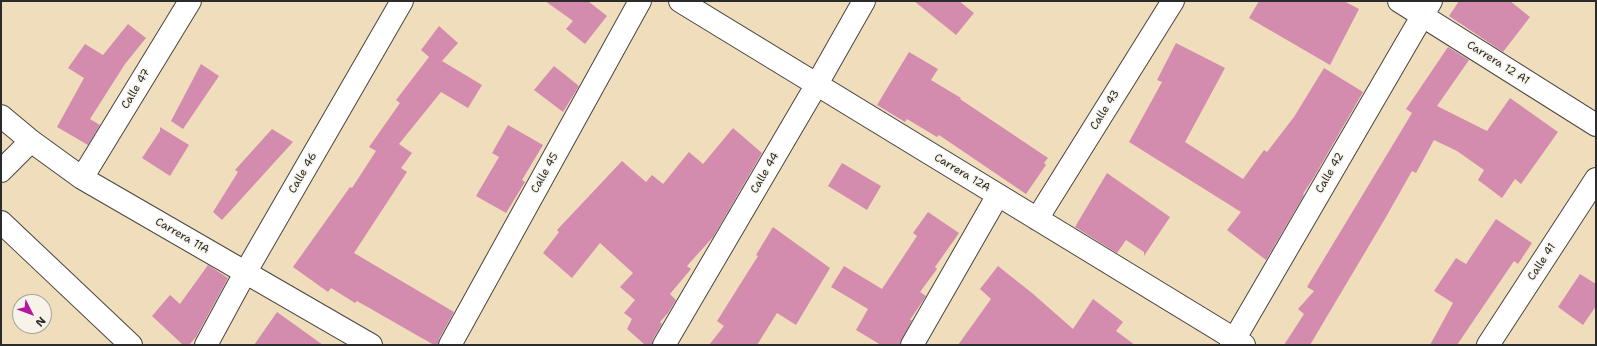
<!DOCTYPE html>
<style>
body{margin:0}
#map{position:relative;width:1597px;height:346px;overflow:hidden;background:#f0ddbc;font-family:"Shantell Sans",sans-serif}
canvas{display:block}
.frame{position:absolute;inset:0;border:2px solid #2b2b2b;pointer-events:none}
.north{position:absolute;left:12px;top:294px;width:40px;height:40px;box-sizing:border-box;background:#f7f3e8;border:1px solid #a5a39c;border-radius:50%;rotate:132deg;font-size:11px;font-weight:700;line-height:16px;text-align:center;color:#2b2b2b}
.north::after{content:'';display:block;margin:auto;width:14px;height:18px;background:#b5179e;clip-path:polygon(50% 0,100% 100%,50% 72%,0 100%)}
</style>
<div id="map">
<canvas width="1597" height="346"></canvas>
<div class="frame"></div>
<div class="north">N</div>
</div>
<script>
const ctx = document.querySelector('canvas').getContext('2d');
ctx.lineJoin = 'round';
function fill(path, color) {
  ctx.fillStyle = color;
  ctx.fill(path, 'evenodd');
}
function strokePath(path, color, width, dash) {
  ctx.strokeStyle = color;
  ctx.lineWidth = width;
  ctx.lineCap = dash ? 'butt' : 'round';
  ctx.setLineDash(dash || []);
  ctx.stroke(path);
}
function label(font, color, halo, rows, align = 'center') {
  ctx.font = font + ' "Shantell Sans",sans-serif';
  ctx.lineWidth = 3;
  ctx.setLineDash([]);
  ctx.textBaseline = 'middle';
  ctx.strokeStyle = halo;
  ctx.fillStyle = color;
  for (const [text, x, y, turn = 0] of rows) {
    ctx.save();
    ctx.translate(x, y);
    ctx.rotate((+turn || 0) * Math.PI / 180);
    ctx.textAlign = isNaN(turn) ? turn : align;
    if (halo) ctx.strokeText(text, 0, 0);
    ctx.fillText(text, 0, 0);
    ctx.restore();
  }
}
fill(new Path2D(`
 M545 1H588L607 16 585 44 566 29 573 21Z
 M914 1H959L974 13 956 35Z
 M1259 1H1344L1359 9 1330 65 1249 18Z
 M1459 1H1510L1530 17 1503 52 1449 16Z
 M128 24 146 38 125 64 90 119 100 125 88 145 57 127 84 78 68 68 85 44 103 55Z
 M439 26 458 43 442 61 482 85 468 108 441 92 399 144 412 153 401 168 407 172 354 253 454 312 439 339 438 345H434L357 301 355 303 331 288 328 292 293 267 350 187 352 188 376 151 369 147 400 103 396 100 429 57 421 50Z
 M1176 43 1225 68 1185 142 1243 179 1264 150 1267 152 1294 117 1324 68 1363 92 1314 177 1303 194 1304 195 1266 260 1227 230 1241 212 1129 142 1162 82 1157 80Z
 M1448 47 1469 60 1437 106 1487 131 1510 98 1558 132 1521 184 1515 179 1502 198 1478 180 1484 170 1457 151 1434 140 1416 173 1412 171 1386 217 1310 345H1284L1304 314 1298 309 1314 291 1307 287 1412 113 1406 109Z
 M909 52 938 69 931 80 961 98 960 99 1048 158 1044 163 1046 165 1026 194 939 135 937 137 907 119 905 122 877 105Z
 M201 64 219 76 183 129 171 121Z
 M554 66 579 86 563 112 534 90Z
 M508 125 543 145 522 180 525 182 506 213 476 196 499 157 492 153Z
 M160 127 189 145 170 176 142 158 160 131Z
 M733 128 762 153 713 237 687 266 691 269 670 294 676 300 668 313 660 322 662 324 653 339 652 345H645L627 329 632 319 624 313 635 300 620 287 633 273 600 243 572 278 543 253 559 232 557 230 622 161 646 182 652 175 663 184 689 152 703 164Z
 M272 129 293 142 222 220 213 212 238 172 235 170Z
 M842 163 881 186 867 210 828 186Z
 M1107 173 1170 217 1144 256V252L1126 240 1117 253 1075 227Z
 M928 212 959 233 935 267 937 269 920 292 926 296 910 320H912L899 345H881L856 330 868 309 831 287 844 266 882 289 917 236 913 233Z
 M1496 219 1532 243 1518 264 1514 261 1457 345H1430L1453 303 1434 291 1456 258 1466 264Z
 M773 227 830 268 796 325 777 313 757 345H709L724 326 717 321 758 256 756 255Z
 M208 265 228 278 196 337 189 345H183L152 316 170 295 180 304Z
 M998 266 1032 293 1073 329 1093 299 1123 322 1116 331 1135 345H958L991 299 980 289Z
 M1580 274 1596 284V306L1583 325 1558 307Z
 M277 312 323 345H254Z`), '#d38cae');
const street = new Path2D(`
 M680 1 1244 345
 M1399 1 1596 125
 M1 116 31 141 82 178 371 345
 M1 171 31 141
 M82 178 190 1
 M1037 219 1173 1
 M1 222 131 345
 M206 345 245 273 402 1
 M450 345 640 1
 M664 345 817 84 864 1
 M912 345 998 195
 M1231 345 1431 1
 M1488 345 1596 179`);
strokePath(street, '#494641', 24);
strokePath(street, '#fff', 22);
label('11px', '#2b2b2b', '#f7f3e8', [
 ["Carrera 12 A1",1498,63,32],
 ["Calle 47",136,89,-59],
 ["Calle 43",1105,110,-58],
 ["Calle 46",303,173,-60],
 ["Calle 45",545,173,-61],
 ["Calle 44",765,173,-60],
 ["Carrera 12A",962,173,31],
 ["Calle 42",1330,173,-60],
 ["Carrera 11A",182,236,30],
 ["Calle 41",1542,262,-57]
]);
</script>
